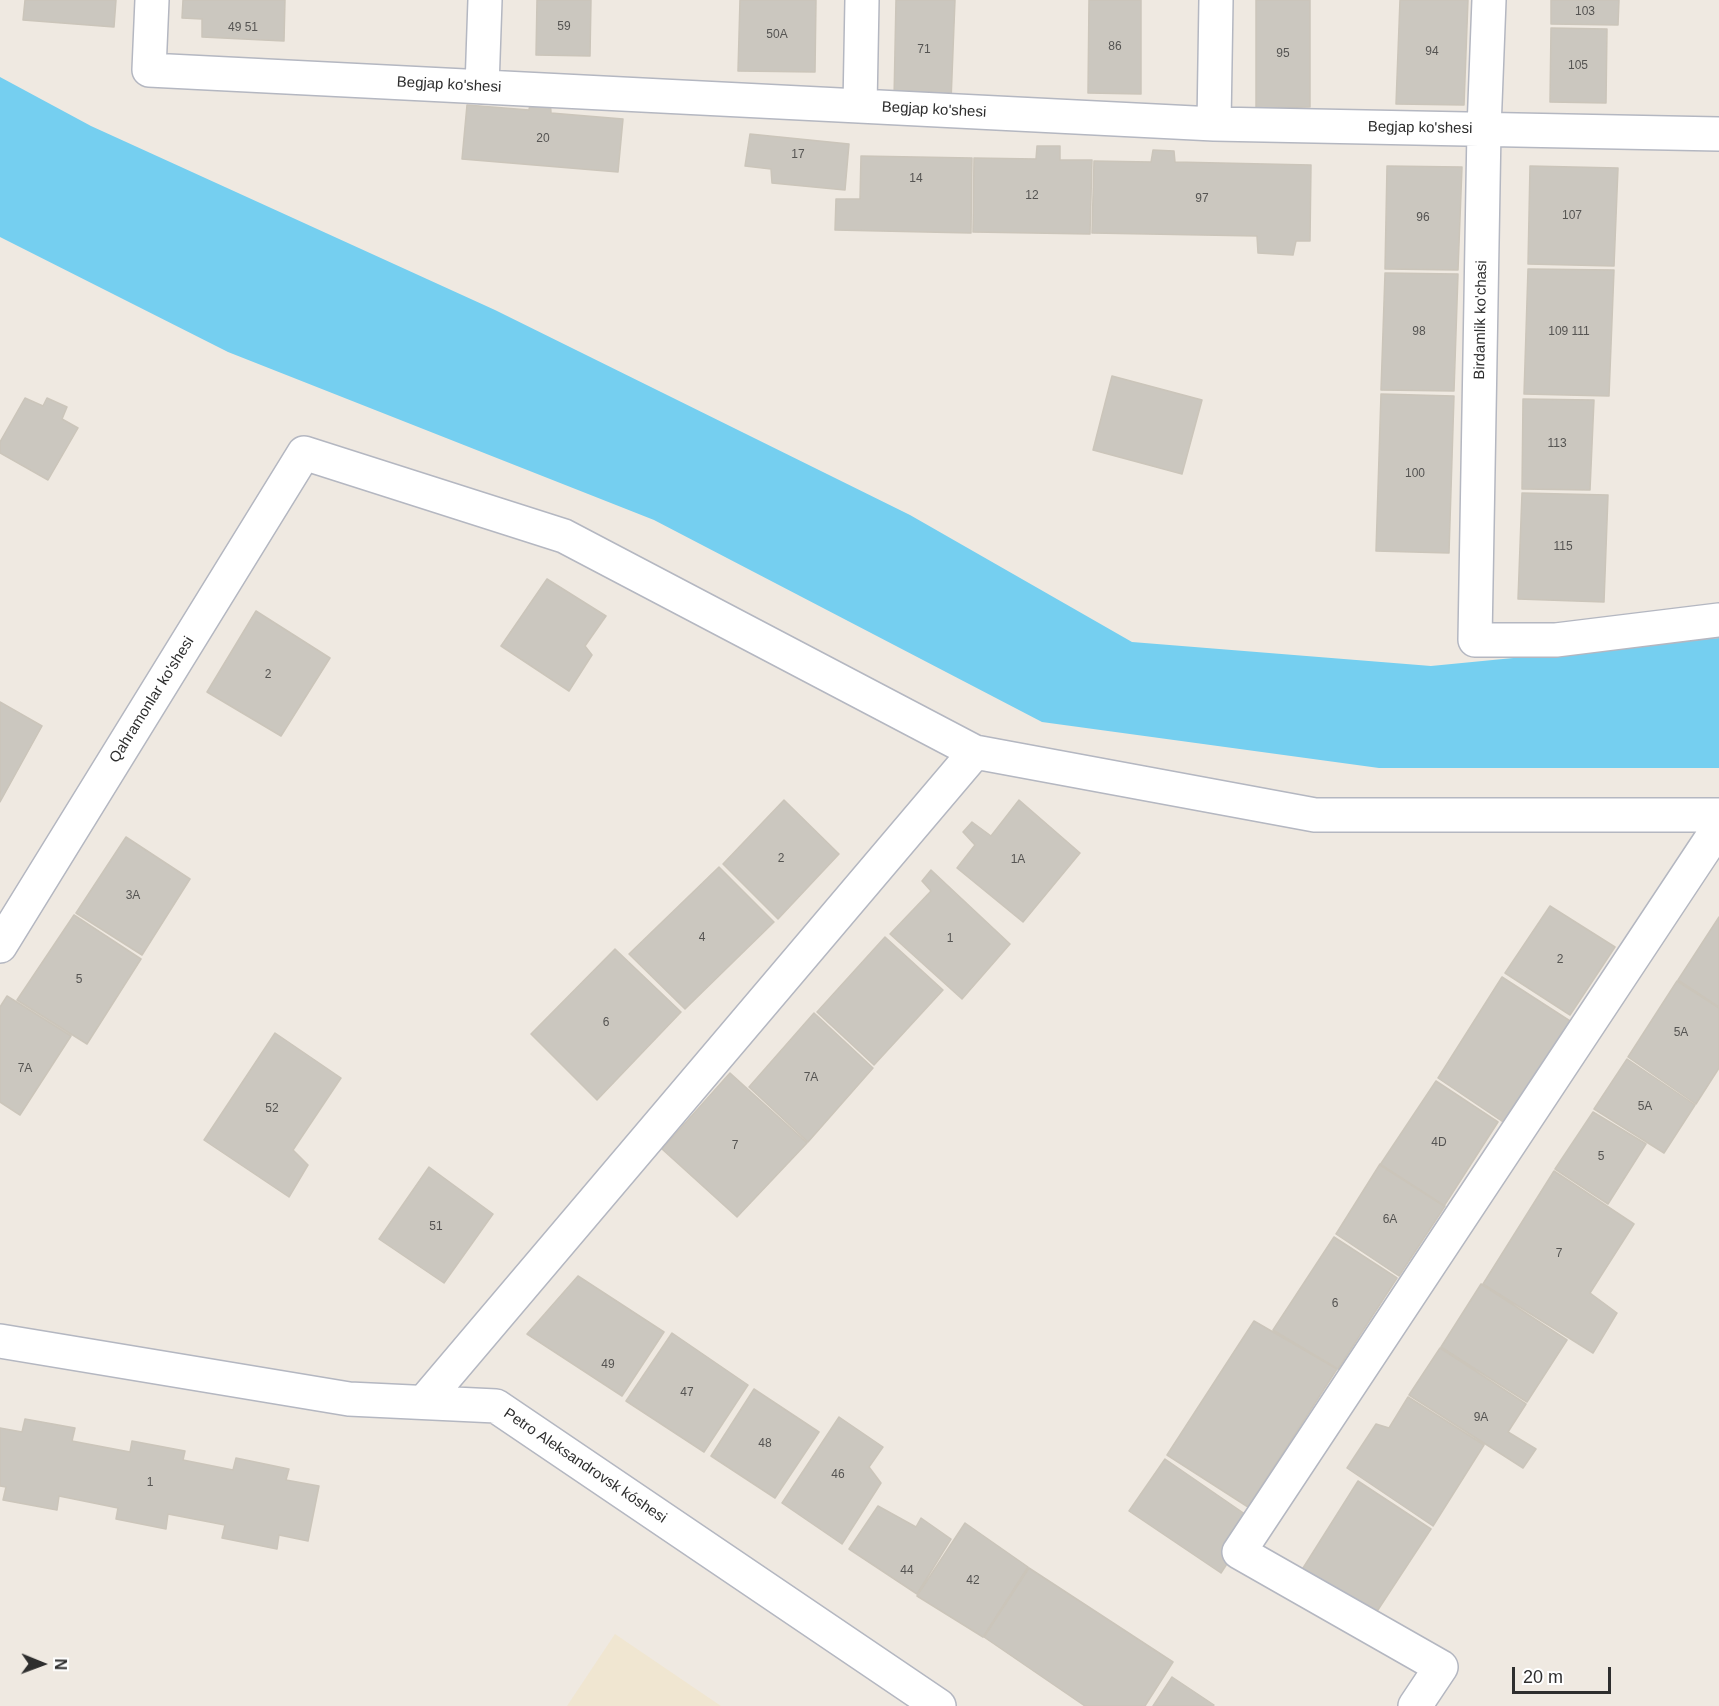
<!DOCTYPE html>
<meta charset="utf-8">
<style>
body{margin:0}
#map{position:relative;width:1719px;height:1706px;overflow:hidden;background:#efe9e1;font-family:Helvetica,sans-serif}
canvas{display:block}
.north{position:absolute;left:12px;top:1634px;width:60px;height:60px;-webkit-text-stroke:4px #fff;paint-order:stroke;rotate:91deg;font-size:16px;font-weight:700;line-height:24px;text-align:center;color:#2e2e2e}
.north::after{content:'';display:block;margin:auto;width:21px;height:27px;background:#2e2e2e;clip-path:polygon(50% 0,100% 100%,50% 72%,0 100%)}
.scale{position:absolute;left:1512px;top:1667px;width:99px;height:27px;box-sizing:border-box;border:3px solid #2e2e2e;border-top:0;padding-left:8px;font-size:18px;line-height:21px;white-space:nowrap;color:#2e2e2e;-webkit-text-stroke:4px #fff;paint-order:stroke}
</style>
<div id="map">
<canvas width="1719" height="1706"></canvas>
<div class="north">N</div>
<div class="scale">20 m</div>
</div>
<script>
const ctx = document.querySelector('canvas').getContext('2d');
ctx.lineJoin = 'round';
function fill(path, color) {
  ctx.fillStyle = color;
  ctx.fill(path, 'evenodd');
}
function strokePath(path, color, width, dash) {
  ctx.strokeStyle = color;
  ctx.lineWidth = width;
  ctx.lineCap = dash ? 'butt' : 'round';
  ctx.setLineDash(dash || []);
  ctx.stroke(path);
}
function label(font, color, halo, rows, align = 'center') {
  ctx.font = font + ' Helvetica,sans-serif';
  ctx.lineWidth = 6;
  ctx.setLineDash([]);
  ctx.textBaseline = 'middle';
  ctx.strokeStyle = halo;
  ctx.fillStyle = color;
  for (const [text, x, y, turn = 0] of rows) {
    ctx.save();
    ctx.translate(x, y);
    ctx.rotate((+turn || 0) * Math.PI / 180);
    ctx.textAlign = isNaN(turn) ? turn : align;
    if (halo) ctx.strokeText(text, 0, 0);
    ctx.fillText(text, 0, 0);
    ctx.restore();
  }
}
fill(new Path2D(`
 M615 1634 721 1706H567Z`), '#f0e6d1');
fill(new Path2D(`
 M0 77 91 126 495 310 910 515 1132 642 1431 666 1719 638V768H1379L1042 722 654 520 228 352 0 237Z`), '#75cff0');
const building = new Path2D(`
 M25 0H116L114 27 23 20Z
 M183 0H285L284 41 202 37V19L182 18Z
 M537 0H591L590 56 536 55Z
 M740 0H816L815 72 738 71Z
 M896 0H955L951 101 894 99Z
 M1089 0H1141V94L1088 93Z
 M1256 0H1310V107L1256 108Z
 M1400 0H1468L1464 105 1396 104Z
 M1551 0H1619L1618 25 1551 24Z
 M1551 28 1607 29 1606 103 1550 102Z
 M532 93 550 95 551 113 623 119 618 172 462 159 467 105 529 110Z
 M750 134 849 144 845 190 772 183 771 169 745 166Z
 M1037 146H1060V160H1092L1090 234 973 232 974 158 1036 159Z
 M1153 150 1174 151 1175 162 1311 165 1310 241H1296L1293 255 1258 253 1257 236 1092 233 1094 161 1151 162Z
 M861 156 972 158 971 233 835 230 836 199H860Z
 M1387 166 1462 167 1458 270 1385 269Z
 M1530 166 1618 168 1614 266 1528 264Z
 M1528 269 1614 270 1609 396 1524 394Z
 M1385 273 1458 274 1454 391 1381 390Z
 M1112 376 1202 400 1182 474 1093 450Z
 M1381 394 1454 396 1449 553 1376 551Z
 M25 398 43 406 47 398 67 407 62 419 78 428 48 480 0 453V442Z
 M1523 399 1594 400 1590 490 1522 489Z
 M1522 493 1608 495 1604 602 1518 599Z
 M547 579 606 616 585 646 592 655 569 691 501 646Z
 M256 611 330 658 281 736 207 692Z
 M0 702 42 726 0 802Z
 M784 800 839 854 778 919 723 864Z
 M1019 800 1080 853 1023 922 957 868 975 845 963 832 972 822 991 836Z
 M126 837 190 879 142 955 76 913Z
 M719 867 774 922 685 1009 629 954Z
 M931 870 1010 944 962 999 890 934 931 891 922 881Z
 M1550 906 1615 947 1570 1015 1505 973Z
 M74 915 141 959 87 1044 17 1000Z
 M1719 917V1007L1678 980Z
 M885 937 943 990 874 1065 817 1012Z
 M615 949 681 1012 597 1100 531 1034Z
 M1502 977 1584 1030 1518 1132 1438 1078Z
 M1677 981 1719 1008V1068L1696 1104 1628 1057Z
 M7 996 71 1036 20 1115 0 1102V1007Z
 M814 1013 873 1068 808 1142 749 1087Z
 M275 1033 341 1078 293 1150 308 1165 289 1197 204 1140Z
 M1627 1059 1695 1105 1664 1153 1594 1109Z
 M730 1073 807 1143 737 1217 662 1149Z
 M1436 1081 1498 1122 1444 1206 1380 1165Z
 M1593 1112 1646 1144 1608 1204 1555 1169Z
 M1380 1164 1445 1206 1399 1276 1336 1234Z
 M429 1167 493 1214 444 1283 379 1239Z
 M1554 1171 1634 1224 1590 1293 1617 1313 1593 1353 1483 1284Z
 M1334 1237 1397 1278 1338 1369 1273 1330Z
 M578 1276 664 1332 622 1396 527 1334Z
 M1481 1284 1567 1340 1527 1402 1441 1347Z
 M1254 1321 1337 1369 1248 1507 1167 1455Z
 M672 1333 748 1385 704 1452 626 1401Z
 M1440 1348 1526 1404 1508 1432 1536 1449 1523 1468 1409 1395Z
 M754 1389 819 1432 775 1498 711 1456Z
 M1408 1397 1484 1445 1433 1526 1347 1468 1376 1424 1389 1428Z
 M839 1417 883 1447 869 1467 881 1483 842 1544 782 1503Z
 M25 1419 75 1428 72 1441 130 1452 132 1441 185 1451 183 1460 233 1470 236 1458 289 1469 286 1480 319 1486 308 1541 279 1535 277 1549 222 1538 225 1525 168 1514 166 1529 116 1519 118 1508 59 1496 57 1510 3 1500 6 1487 0 1486V1428L22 1432Z
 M1165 1459 1255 1521 1221 1573 1129 1511Z
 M1358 1481 1431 1529 1370 1622 1298 1576Z
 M878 1506 916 1527 921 1518 951 1539 917 1594 849 1549Z
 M965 1523 1028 1567 983 1637 917 1596Z
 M1029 1568 1173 1662 1145 1706H1085L984 1637Z
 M1172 1677 1214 1705 1213 1706H1153Z`);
fill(building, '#cbc7bf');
strokePath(building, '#cbc5ba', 1.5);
const minor = new Path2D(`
 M152 0 149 70 1214 124 1719 134
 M1489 0 1484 129 1475 640H1556L1719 620
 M482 87 485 0
 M860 106 862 0
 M1214 124 1216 0
 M0 946 304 453 564 536 975 752 1315 815H1719
 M0 1341 349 1399 496 1406 939 1706
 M424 1402 975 752
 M1415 1706 1441 1667 1239 1552 1719 827`);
strokePath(minor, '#b4b7c1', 36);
strokePath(minor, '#fff', 33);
label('12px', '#555452', null, [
 ["103",1585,12],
 ["59",564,27],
 ["49 51",243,28],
 ["50A",777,35],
 ["86",1115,47],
 ["71",924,50],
 ["94",1432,52],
 ["95",1283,54],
 ["105",1578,66],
 ["20",543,139],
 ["17",798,155],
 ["14",916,179],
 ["12",1032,196],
 ["97",1202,199],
 ["107",1572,216],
 ["96",1423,218],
 ["98",1419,332],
 ["109 111",1569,332],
 ["113",1557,444],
 ["100",1415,474],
 ["115",1563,547],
 ["2",268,675],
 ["2",781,859],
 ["1A",1018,860],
 ["3A",133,896],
 ["4",702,938],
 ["1",950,939],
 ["2",1560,960],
 ["5",79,980],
 ["6",606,1023],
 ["5A",1681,1033],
 ["7A",25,1069],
 ["7A",811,1078],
 ["5A",1645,1107],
 ["52",272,1109],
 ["4D",1439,1143],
 ["7",735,1146],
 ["5",1601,1157],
 ["6A",1390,1220],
 ["51",436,1227],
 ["7",1559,1254],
 ["6",1335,1304],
 ["49",608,1365],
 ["47",687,1393],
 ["9A",1481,1418],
 ["48",765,1444],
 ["46",838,1475],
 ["1",150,1483],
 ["44",907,1571],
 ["42",973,1581]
]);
label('15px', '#2e2e2e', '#fff', [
 ["Begjap ko'shesi",449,85,3],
 ["Begjap ko'shesi",934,110,3],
 ["Begjap ko'shesi",1420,128,1],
 ["Birdamlik ko'chasi",1481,320,-89],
 ["Qahramonlar ko'shesi",152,700,-58],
 ["Petro Aleksandrovsk kóshesi",585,1466,34]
]);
</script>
